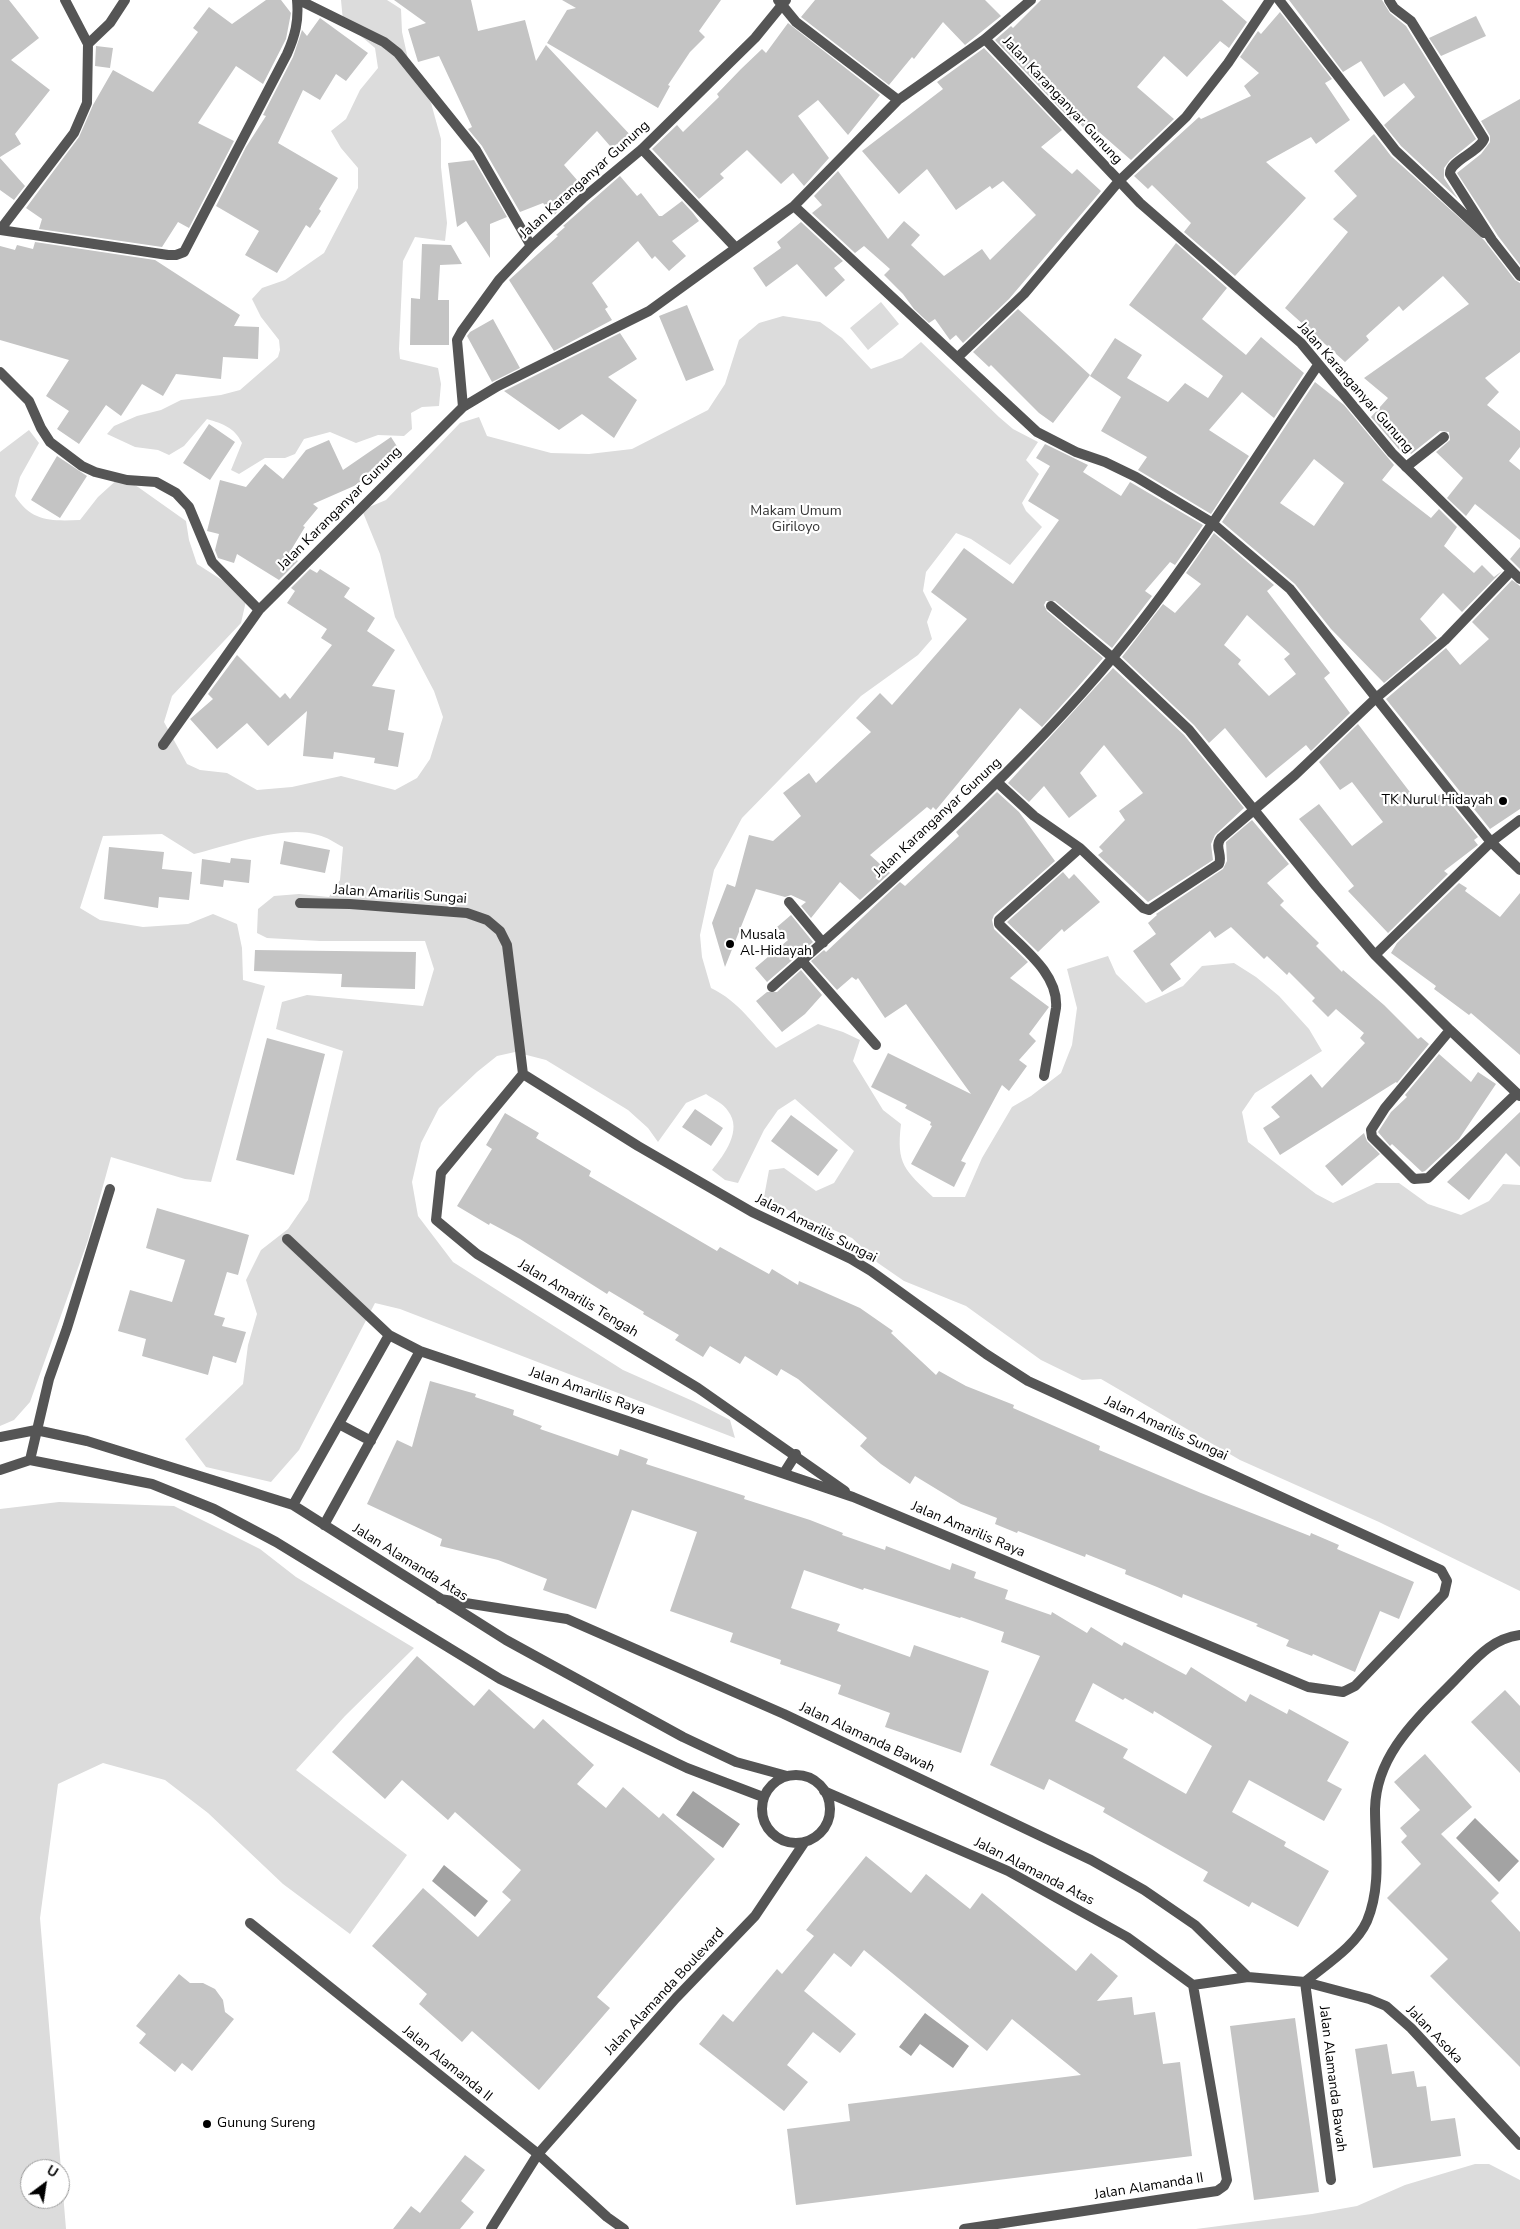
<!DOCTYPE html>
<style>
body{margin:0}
#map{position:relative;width:1520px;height:2229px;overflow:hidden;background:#fff;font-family:"Nunito Sans",sans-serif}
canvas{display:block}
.north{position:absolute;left:20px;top:2159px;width:50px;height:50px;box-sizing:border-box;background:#fff;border:1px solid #999;border-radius:50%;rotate:31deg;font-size:14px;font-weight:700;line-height:20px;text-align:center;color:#000}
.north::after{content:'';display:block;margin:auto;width:18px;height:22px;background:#000;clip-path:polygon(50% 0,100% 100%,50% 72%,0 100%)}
</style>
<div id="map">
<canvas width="1520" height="2229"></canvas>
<div class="north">U</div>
</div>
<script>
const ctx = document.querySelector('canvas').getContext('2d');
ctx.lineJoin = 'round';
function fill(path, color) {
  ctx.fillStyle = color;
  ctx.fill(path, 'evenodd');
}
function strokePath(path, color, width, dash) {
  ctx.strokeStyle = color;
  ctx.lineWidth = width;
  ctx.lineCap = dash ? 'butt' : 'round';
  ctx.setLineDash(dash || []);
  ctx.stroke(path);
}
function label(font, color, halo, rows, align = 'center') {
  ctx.font = font + ' "Nunito Sans",sans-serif';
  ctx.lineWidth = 4.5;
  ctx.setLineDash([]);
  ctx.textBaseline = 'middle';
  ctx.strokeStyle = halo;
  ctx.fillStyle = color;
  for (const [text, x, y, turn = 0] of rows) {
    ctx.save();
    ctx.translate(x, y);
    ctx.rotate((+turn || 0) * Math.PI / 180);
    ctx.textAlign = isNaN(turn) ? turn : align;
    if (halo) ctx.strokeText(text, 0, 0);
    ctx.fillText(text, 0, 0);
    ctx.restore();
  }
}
fill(new Path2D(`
 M341 0H387L401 9 402 32 410 68 431 103 441 139V167L447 223 445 241 415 237 403 261 399 349 400 359 438 368 441 384 439 406 422 407 411 413 412 429 404 436 378 435 356 443 330 432 304 439 295 454 285 458H265L239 474 231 470 242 443C234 427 223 424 207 419L184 446 169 455 158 450 135 447 107 434 114 426 137 416 161 410 181 400 221 395 240 390 278 357 280 350 279 340 261 317 252 299 262 288 285 280 324 253 358 188V168L341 148 331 131 346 119 360 90 378 68 375 48 343 21Z
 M881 302 899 324 868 350 850 328Z
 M783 316 820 322 842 338 871 369 902 358 921 342 999 417 1013 429 1038 442 1026 460 1039 474 1022 503 1026 511 1042 527 1010 565 971 539 956 533 926 572 923 591 932 609 927 622 932 639 918 655 861 696 742 818 714 870 700 935 702 957 711 988C740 1002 754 1026 776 1048L818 1024 843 1032 860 1040 853 1061 883 1110 901 1124C896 1165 905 1170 933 1197H965L982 1158 1012 1107 1031 1096 1061 1073 1072 1045 1077 1008 1067 969 1108 956 1116 974 1146 1003 1183 986 1202 966 1234 963 1256 977 1279 996 1309 1029 1322 1051 1255 1093 1242 1112 1248 1142 1316 1194 1333 1203 1376 1183H1399L1428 1204 1461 1215 1489 1201 1503 1184 1520 1185V1591L1379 1522 1240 1460 1101 1379 1082 1380 1041 1360 966 1306 904 1281 878 1263 852 1238 786 1209 764 1197 769 1170 784 1168 816 1191 834 1183 854 1151 795 1099 778 1110 764 1130 738 1183 725 1180 712 1170C724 1155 743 1130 728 1111 724 1104 713 1099 706 1094L686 1103 658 1142 648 1128 628 1110 546 1060 515 1052 497 1056 477 1072 439 1108 421 1143 412 1182 418 1216 453 1262 623 1370 695 1402 730 1420 735 1438 400 1309 375 1303 299 1450 271 1482 206 1467 185 1439 243 1384 248 1345 257 1314 246 1280 261 1250 288 1229 308 1200 343 1051 276 1029 282 1002 307 995 423 1006 434 969 425 941H320L267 938 257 933 258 909 274 896 299 894 329 897 340 880 343 847C335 843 327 837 318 835 285 824 228 846 194 854L162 834 103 836 80 908 100 920 143 927 188 924 213 914 237 924 242 948 243 980 265 986 211 1182 185 1179 111 1157 88 1240 30 1402 14 1420 0 1426V452L29 430 39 443 20 477 15 496C32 522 51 521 80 520L98 497 120 477 138 487 186 521 189 540 197 564 233 587 246 601 241 623 172 696 164 722 187 764 200 770 227 773 257 790 292 787 341 776 395 790 417 778 430 759 443 717 434 691 395 617 380 554 362 510 386 500 460 423 479 417 487 436 551 453 589 454 632 449 708 410 725 384 739 340 759 323Z
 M59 1502 174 1506 260 1549 296 1577 414 1648 345 1716 296 1770 407 1855 350 1934 283 1884 208 1813 165 1780 103 1763 58 1784 40 1918 66 2229H0V1509ZM30 2169H60V2199H30Z
 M1475 2164H1489L1520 2180V2229H1196L1312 2214 1357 2206 1405 2185Z`), '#dcdcdc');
fill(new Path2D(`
 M693 1791 740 1824 723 1848 676 1815Z
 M1475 1818 1519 1861 1499 1882 1456 1838Z
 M444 1865 488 1901 475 1917 432 1881Z
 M925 2013 969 2046 953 2068 920 2044 911 2056 899 2047Z`), '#a3a3a3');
fill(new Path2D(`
 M0 0H9L39 38 11 60 50 90 15 134 21 144 0 157Z
 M266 0H281L291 13 286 39 263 84 236 66 198 123 234 141 189 228 178 222 162 247 39 229 42 219 26 208 79 137 93 105 113 70 153 92 198 32 193 28 209 7 232 24Z
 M394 0H471L478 31 525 20 536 61 546 45 634 139 617 154 597 131 564 165 584 188 554 215 543 203 520 212 482 146 468 129 472 127 439 56 418 62 408 29 426 23Z
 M562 0H721L699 31 705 37 690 52 668 85 670 86 658 108 547 43 567 10 576 8Z
 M815 0H985L1001 16 965 45 943 22 914 59 912 57 889 85 801 17Z
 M1041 0H1222L1247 22 1229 48 1220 41 1187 77 1164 56 1137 87 1174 119 1131 160 1099 132 1094 138 1075 119 1072 121 995 40 1011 26 1013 28Z
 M1289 0H1382L1390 13 1406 26 1476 139 1450 160 1444 168V178L1458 199 1401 146 1384 125 1415 97 1404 83 1384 97 1361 61 1343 72Z
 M1280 12 1332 79 1325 83 1350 120 1316 144 1311 137 1266 162 1306 198 1235 276 1184 232 1191 223 1152 185 1148 189 1134 176 1199 117 1201 119 1251 96 1244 86 1259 73 1240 57 1258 31 1261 34Z
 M1476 16 1486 36 1441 56 1429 38Z
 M320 18 368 53 346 81 336 74 320 100 303 90 278 143 338 178 319 209 321 211 310 228 306 225 277 273 245 255 259 231 216 206 246 147 266 116 263 115 293 57 302 30 307 36Z
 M788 23 880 95 848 135 818 100 798 116 829 158 804 186 793 173 781 184 747 150 720 174 724 178 699 199 652 149 677 125 683 132 719 97 717 94 741 69 762 49 766 53Z
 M96 46 113 48 110 68 95 66Z
 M984 48 1062 130 1041 147 1072 174 1077 169 1101 191 1009 299 963 343 956 335 950 340 935 319 929 323 914 309 903 294 884 275 890 269 864 246 855 253 812 213 822 205 814 196 838 171 888 239 904 221 920 235 911 245 944 276 982 249 990 260 1036 215 1003 181 992 189 990 186 956 210 927 169 899 194 862 151 943 89 937 82Z
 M1520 99V265L1498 236 1457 173 1481 154 1490 142V136L1481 121Z
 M1374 134 1391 156 1484 240 1515 280 1520 283V352L1485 378 1499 392 1487 405 1520 431V447L1509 461 1520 470V540L1475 504 1466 516 1447 498 1463 478 1436 452 1450 440 1449 432 1440 431 1411 454 1407 449 1403 454 1371 417 1388 398 1364 378 1469 304 1443 276 1403 311 1399 306 1366 336 1369 340 1345 362 1285 308 1348 232 1333 219 1357 196 1334 171Z
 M0 158 25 186 14 200 0 190Z
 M474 160 507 217 490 224V258L466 221 457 227 448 163Z
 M620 176 637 196 641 193 659 216H662L682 201 693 213 699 221 672 241 686 256 669 271 655 256 652 259 638 241 592 283 608 307 605 309 612 320 554 351 509 280 558 236 556 235 565 227 563 226Z
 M801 222 843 261 834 268 845 280 826 297 797 264 766 287 753 268 781 248 777 242Z
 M35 242 155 260 240 315 234 326 259 327 258 359 223 357 221 379 176 374 163 396 142 384 121 416 106 405 79 444 57 429 69 411 46 396 69 360 0 340V246L15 250 17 245 33 249Z
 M1176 243 1227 288 1202 319 1246 355 1261 337 1304 373 1274 418 1242 392 1209 430 1249 456 1211 514 1138 470 1147 457 1101 431 1121 397 1090 376 1115 338 1142 355 1127 378 1168 402 1185 383 1208 398 1223 376 1129 305Z
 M422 244 451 245 462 264 440 265 438 300H449V345H410L411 298 420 299Z
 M687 305 714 370 686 381 659 316Z
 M1018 309 1090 375 1053 423 1039 413 991 365 989 367 973 352Z
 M493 319 520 368 492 382 467 336 470 332Z
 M620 333 637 359 608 377 637 400 614 438 582 414 559 430 504 391Z
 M1315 382 1344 405 1394 465 1382 480 1431 518 1439 509 1457 527 1444 546 1474 573 1482 565 1494 577 1502 571 1462 612 1443 593 1420 619 1437 638 1384 683 1331 629 1295 584 1222 522ZM1314 459 1344 483 1314 526 1280 503Z
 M209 424 235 442 210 480 183 463Z
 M391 437 402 454 354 486 313 504 318 508 303 526 305 527 288 555 298 561 279 580 237 554 234 563 218 558 215 550 219 534 207 531 220 480 246 487 265 464 283 479 306 450 329 440 343 470Z
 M1045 444 1088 465 1083 472 1121 496 1130 482 1203 525 1175 565 1170 562 1145 591 1152 596 1112 648 1055 601H1046L1044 605 1047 611 1103 658 1070 696 1042 727 1020 708 936 810 933 807 931 810 927 807 870 855 890 873 860 900 840 882 811 918 801 906 806 902 791 895 785 897 756 889 725 967 712 923 727 884 735 887 749 835 773 841 801 816 783 793 809 773 816 783 871 732 856 718 880 693 892 705 967 619 931 592 964 548 1013 584 1059 520 1028 501 1050 466 1036 458Z
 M57 456 87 476 60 518 31 500Z
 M1214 533 1274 585 1267 591 1330 673 1324 678 1350 713 1311 751 1306 745 1266 778 1225 728 1209 743 1194 725 1122 657 1163 604 1175 613 1201 584 1186 573ZM1247 615 1290 654 1284 659 1296 674 1269 696 1238 664 1241 660 1224 645Z
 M1520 547V569L1510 559Z
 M310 569 317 573 320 569 350 588 344 597 375 618 367 631 395 650 372 686 395 690 388 730 404 733 398 767 374 763 375 758 334 752 333 759 303 756 307 711 268 746 247 723 217 749 190 719 213 699 208 694 237 655 280 698 285 693 290 699 332 645 321 638 327 629 287 603 295 591 291 588Z
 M1512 580 1520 586V809L1490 829 1386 699 1446 648 1460 665 1489 639 1472 622Z
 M1113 668 1184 735 1244 808 1215 835 1211 844 1213 860 1148 902 1098 855 1103 851 1099 847 1125 820 1119 811 1143 793 1104 745 1080 773 1097 796 1069 818 1044 786 1029 802 1008 783Z
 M1358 724 1422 808 1442 793 1478 837 1474 840 1478 845 1444 871 1448 874 1388 933 1348 891 1354 886 1299 819 1319 804 1352 846 1383 822 1352 782 1340 790 1319 762Z
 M997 792 1019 812 1055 861 994 915 992 920 994 929 1028 962 1010 978 1049 1007 1029 1034 1036 1041 1019 1060 1027 1066 1009 1091 1002 1085 961 1161 966 1163 954 1187 911 1164 932 1126 930 1125 931 1122 905 1108 907 1105 871 1087 888 1053 971 1094 906 1004 885 1018 858 978 856 980 852 977 837 990 811 961 824 950 826 952 900 882 905 886 959 836 956 832Z
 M1252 820 1289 864 1267 883 1284 901 1280 905 1319 943 1316 946 1342 972 1343 970 1384 1005 1418 1039 1421 1037 1429 1044 1397 1083 1396 1082 1280 1155 1263 1128 1280 1117 1271 1107 1311 1074 1322 1088 1365 1043 1360 1038 1364 1033 1336 1009 1328 1017 1312 1001 1315 998 1289 972 1287 975 1267 956 1264 959 1231 927 1215 938 1210 931 1170 964 1181 979 1162 992 1133 951 1156 934 1148 923 1157 915 1156 914 1223 869 1227 861 1226 842Z
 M284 841 330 850 325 873 280 864Z
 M109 847 164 852 162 869 192 872 189 900 159 897 158 908 104 899Z
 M231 858 251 860 249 883 224 880 223 887 200 884 202 859 230 863Z
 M1063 872 1069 879 1074 874 1100 902 1064 932 1062 929 1038 952 1007 922Z
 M1459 883 1467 888 1465 891 1500 917 1520 893V1055L1471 1013 1469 1015 1434 989 1436 986 1391 953 1397 943Z
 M791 915 813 942 767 982 755 968 788 940 777 927Z
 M255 950 416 952 415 989 341 987 342 974 254 971Z
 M801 970 822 995 805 1014 782 1032 756 1001 767 992H777Z
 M267 1038 325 1054 294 1175 236 1160Z
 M1439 1054 1471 1082 1478 1072 1496 1084 1459 1139 1425 1171 1422 1172 1392 1144 1390 1146 1378 1132 1391 1112 1407 1097 1405 1095Z
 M695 1109 723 1128 711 1146 682 1127Z
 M1520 1112V1167L1506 1153 1469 1200 1447 1182Z
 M505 1113 539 1133 536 1138 591 1171 589 1176 717 1251 720 1247 769 1274 772 1269 798 1285 799 1281 860 1308 893 1331 891 1333 936 1375 939 1371 966 1386 1014 1405 1013 1408 1100 1446 1099 1450 1201 1493 1310 1536 1311 1533 1339 1545 1337 1549 1414 1582 1399 1619 1380 1611 1355 1672 1313 1654 1312 1656 1286 1646 1289 1640 1256 1626 1258 1624 1183 1594 1182 1598 1157 1587 1125 1574 1126 1570 1086 1554 1085 1557 1018 1531 1017 1533 995 1524 997 1518 961 1504 915 1476 910 1484 881 1464 860 1446 867 1438 798 1379 781 1369 777 1376 745 1356 740 1364 710 1346 703 1357 675 1340 679 1335 643 1314 644 1312 609 1291 607 1294 520 1239 490 1223 489 1225 457 1206 492 1149 486 1145Z
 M791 1115 838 1150 818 1176 771 1141Z
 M1364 1133 1367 1141 1380 1154 1342 1186 1325 1166Z
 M157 1208 249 1235 238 1275 227 1272 214 1315 225 1318 222 1326 246 1332 236 1363 213 1356 208 1375 142 1356 146 1339 118 1331 130 1290 172 1302 185 1260 146 1248Z
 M430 1381 476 1394 475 1397 514 1410 513 1415 542 1426 540 1429 618 1456 620 1449 648 1459 646 1464 745 1496 744 1499 810 1520 843 1533 842 1535 885 1550 886 1546 950 1570 952 1563 976 1572 974 1578 1008 1590 1005 1599 1051 1615 1052 1612 1087 1633 1091 1627 1122 1646 1124 1642 1186 1675 1191 1667 1246 1702 1250 1694 1287 1714 1289 1709 1349 1742 1327 1781 1342 1789 1324 1821 1249 1780 1232 1812 1286 1842 1284 1846 1329 1871 1298 1927 1252 1902 1249 1907 1203 1881 1208 1872 1103 1812 1105 1808 1049 1779 1044 1790 990 1765 1040 1656 1001 1642 1004 1632 961 1617 960 1618 864 1588 863 1590 804 1570 791 1608 840 1624 837 1631 910 1657 914 1645 989 1671 961 1753 885 1727 890 1713 838 1694 841 1685 780 1664 781 1660 730 1642 733 1633 670 1611 697 1532 632 1510 596 1609 543 1590 547 1579 498 1560 440 1546 442 1539 367 1504 397 1440 412 1447ZM1093 1683 1123 1700 1125 1698 1153 1714 1154 1711 1212 1746 1186 1794 1123 1758 1128 1749 1075 1721Z
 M417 1656 474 1706 489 1689 534 1729 543 1719 594 1765 577 1784 606 1808 623 1787 659 1818 663 1813 715 1859 597 1997 610 2008 539 2090 472 2031 462 2042 419 2004 427 1994 372 1946 423 1888 478 1937 511 1900 502 1892 521 1870 455 1812 448 1820 402 1780 385 1799 332 1752Z
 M1505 1690 1520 1706V1773L1471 1722Z
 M1425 1754 1472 1807 1441 1834 1499 1893 1491 1901 1520 1932V2067L1430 1976 1448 1959 1387 1898 1421 1864 1401 1842 1407 1836 1400 1828 1420 1810 1394 1782Z
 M866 1856 911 1893 926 1874 970 1909 982 1893 1076 1971 1091 1953 1118 1976 1097 2001 1132 1997 1134 2015 1155 2012 1163 2064 1180 2062 1192 2156 796 2205 787 2129 850 2121 848 2104 1081 2075 1012 2019 987 2051 864 1950 851 1967 834 1953 804 1991 856 2034 840 2053 813 2032 787 2065 808 2082 784 2111 699 2044 723 2014 733 2022 777 1969 782 1974 814 1936 806 1930Z
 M179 1974 190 1983H203L215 1989 223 2000 225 2012 234 2019 192 2071 182 2063 175 2072 139 2043 146 2034 136 2026Z
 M1295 2018 1319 2192 1254 2200 1230 2026Z
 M1387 2044 1392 2074 1414 2071 1417 2087 1426 2086 1431 2121 1455 2118 1461 2156 1373 2168 1355 2049Z
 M465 2155 485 2170 461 2201 474 2212 460 2229H393L411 2206 420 2213Z`), '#c4c4c4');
strokePath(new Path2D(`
 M1406 467 1444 437`), '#555', 10);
strokePath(new Path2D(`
 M299 0 384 42 398 53 476 150 531 246
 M778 0 796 22 898 100
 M1279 0 1396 151 1484 233
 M1389 0 1394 8 1411 21 1484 139C1478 153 1449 161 1450 174L1492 240 1520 276
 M985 39 1140 203 1301 343 1392 453 1520 579
 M88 44 110 23 125 0
 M642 149 736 248
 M794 206 1037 432 1076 452 1105 462 1136 477 1211 522 1290 589 1452 794 1491 842 1520 870
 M0 230 168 255H176L184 252 287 54C295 36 299 21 297 0
 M0 230 74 133 87 103 88 44 65 0
 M958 357 1024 294 1119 181 1186 117 1228 63 1270 0
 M0 372 29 401 41 428 50 442 82 466 95 472 127 480 156 482 176 493 189 507 212 562 259 610
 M463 407 457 340 462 331 499 280 531 246 583 198 642 149 755 38 786 0
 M1051 606 1113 658 1189 730 1316 886 1375 955 1450 1030 1520 1096
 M163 745 259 610 463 407 498 386 649 311 794 206 898 100 985 39 1031 0
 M998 783 1034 816 1080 848 1143 908 1149 910 1219 864C1223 855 1214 847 1221 838L1295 775 1376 698 1445 640 1511 571
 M789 902 823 943
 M300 903 350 904 467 913 487 920 500 931 507 945 523 1074
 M1375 955 1491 842 1520 820
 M802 961 876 1045
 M772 987C891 882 1012 778 1114 656 1189 566 1253 461 1318 365
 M1450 1030 1385 1108 1371 1130 1372 1137 1414 1179 1428 1178 1517 1093
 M523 1074 441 1173 436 1220 477 1254 698 1388 845 1491
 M1044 1076 1056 1008C1059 973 1021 947 999 924V920L1080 848
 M287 1239 389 1335 420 1351 853 1497 1308 1687 1343 1692 1355 1686 1444 1594 1447 1581 1441 1570 1028 1381 986 1354 871 1271 851 1259 752 1212 638 1146 523 1074
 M339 1424 371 1441
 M0 1437 36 1430 87 1441 293 1505 506 1640 683 1737 736 1762 787 1776
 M30 1460 49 1379 67 1328 110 1189
 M0 1470 30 1460 152 1484 214 1509 276 1542 500 1679 687 1768 763 1797
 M784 1473 796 1454
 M293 1505 389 1335
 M324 1525 420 1351
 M440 1599 567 1619 784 1714 1091 1860 1144 1890 1195 1925 1248 1977
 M762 1809a34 34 0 1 1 68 0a34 34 0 1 1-68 0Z
 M824 1791 1008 1871 1127 1937 1193 1985
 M250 1923 538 2154 607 2217 624 2229
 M1193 1985 1248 1977 1305 1982C1325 1965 1356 1946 1367 1921 1382 1885 1375 1847 1375 1809 1376 1754 1418 1718 1454 1681 1475 1660 1490 1639 1520 1635
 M1331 2180 1305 1982 1369 1999 1386 2006 1411 2028 1520 2145
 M491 2229 538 2154 676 1998 755 1916 804 1843
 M964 2229 1217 2191 1224 2186 1227 2180 1193 1985`), '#555', 10);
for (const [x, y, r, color] of [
 [1503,801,5,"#000"],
 [730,944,5,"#000"],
 [207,2124,5,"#000"]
]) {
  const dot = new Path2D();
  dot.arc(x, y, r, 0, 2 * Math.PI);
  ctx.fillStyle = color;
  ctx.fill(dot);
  strokePath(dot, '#fff', 2);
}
label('14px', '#000', '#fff', [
 ["Jalan Karanganyar Gunung",1062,101,47],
 ["Jalan Karanganyar Gunung",585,180,-42],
 ["Jalan Karanganyar Gunung",1355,388,49],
 ["Jalan Karanganyar Gunung",340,509,-45],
 ["Jalan Karanganyar Gunung",938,818,-43],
 ["Jalan Amarilis Sungai",400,895,4],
 ["Jalan Amarilis Sungai",816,1229,27],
 ["Jalan Amarilis Tengah",578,1299,31],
 ["Jalan Amarilis Raya",587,1392,19],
 ["Jalan Amarilis Sungai",1166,1429,25],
 ["Jalan Amarilis Raya",968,1530,23],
 ["Jalan Alamanda Atas",410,1563,32],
 ["Jalan Alamanda Bawah",867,1738,25],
 ["Jalan Alamanda Atas",1034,1872,27],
 ["Jalan Alamanda Boulevard",665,1992,-47],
 ["Jalan Asoka",1434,2035,46],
 ["Jalan Alamanda II",447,2064,39],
 ["Jalan Alamanda Bawah",1332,2079,83],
 ["Jalan Alamanda II",1149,2187,-9]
]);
label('14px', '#333', '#fff', [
 ["Makam Umum",796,512],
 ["Giriloyo",796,528]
]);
label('14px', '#000', '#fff', [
 ["TK Nurul Hidayah",1493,801,"right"],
 ["Musala",740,936],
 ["Al-Hidayah",740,952],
 ["Gunung Sureng",217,2124]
], 'left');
</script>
